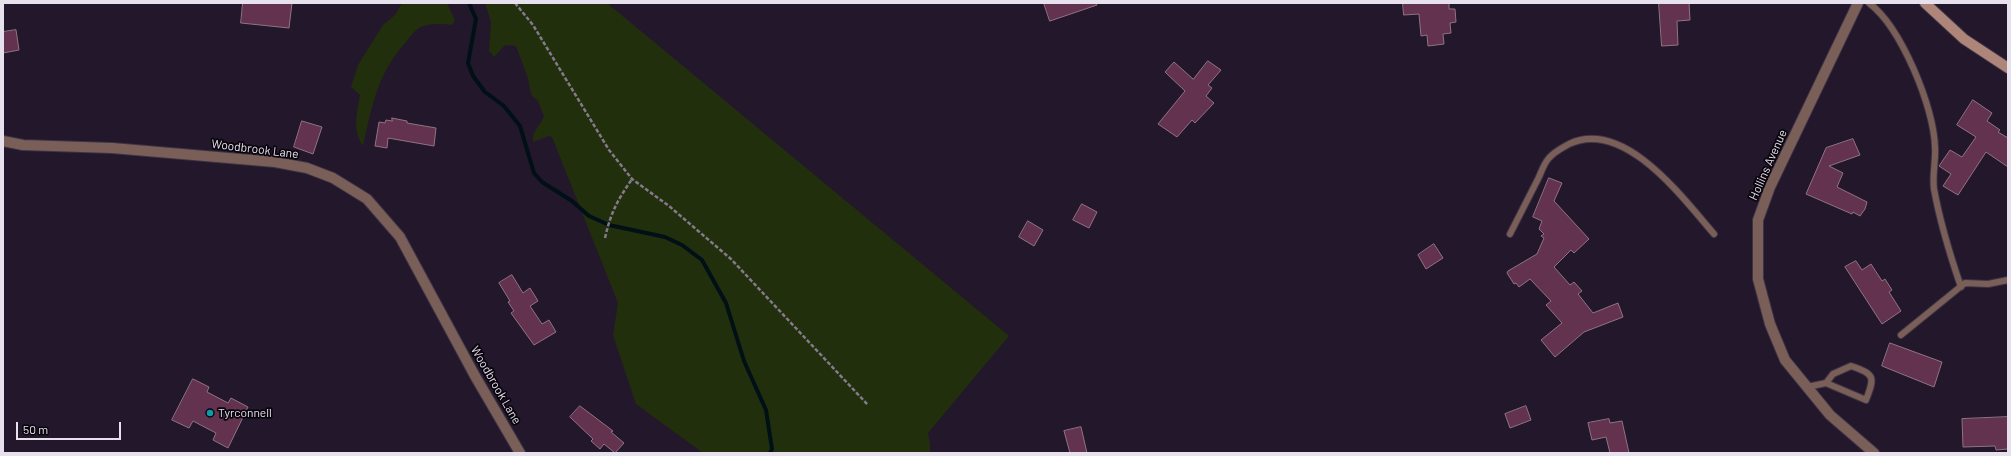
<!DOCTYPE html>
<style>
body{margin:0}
#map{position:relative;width:2011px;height:456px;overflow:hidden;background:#23172b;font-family:Barlow,sans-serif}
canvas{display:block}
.frame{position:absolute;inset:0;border:4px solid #e7e0ed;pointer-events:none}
.scale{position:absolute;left:16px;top:422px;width:105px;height:18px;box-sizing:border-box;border:2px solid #e7e0ed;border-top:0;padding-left:5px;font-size:12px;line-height:14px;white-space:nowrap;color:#e7e0ed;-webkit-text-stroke:3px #09050d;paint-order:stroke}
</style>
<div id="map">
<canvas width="2011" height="456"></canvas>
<div class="frame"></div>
<div class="scale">50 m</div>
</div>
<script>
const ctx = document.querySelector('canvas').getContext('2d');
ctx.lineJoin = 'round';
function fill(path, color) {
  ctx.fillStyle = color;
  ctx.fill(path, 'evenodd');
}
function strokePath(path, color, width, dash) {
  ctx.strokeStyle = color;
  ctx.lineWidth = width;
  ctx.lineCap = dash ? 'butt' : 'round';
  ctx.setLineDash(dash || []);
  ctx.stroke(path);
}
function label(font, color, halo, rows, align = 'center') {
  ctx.font = font + ' Barlow,sans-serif';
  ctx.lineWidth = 3.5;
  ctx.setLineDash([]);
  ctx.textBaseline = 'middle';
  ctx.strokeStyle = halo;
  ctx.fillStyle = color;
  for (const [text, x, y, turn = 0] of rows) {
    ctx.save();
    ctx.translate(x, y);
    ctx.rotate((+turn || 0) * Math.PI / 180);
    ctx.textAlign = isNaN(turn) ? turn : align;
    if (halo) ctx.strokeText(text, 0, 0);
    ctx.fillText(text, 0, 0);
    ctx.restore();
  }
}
fill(new Path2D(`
 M402 3H447L455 20 452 25C442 24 431 23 421 27 415 29 410 37 406 42 377 74 372 106 363 146 352 130 357 112 360 95L351 87 358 65 383 25 395 15Z
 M485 3H607L1009 336 928 433 930 443V453H703L636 404 613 335 618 303 552 137 549 136 533 142C532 131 540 126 544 116L538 101 532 96 530 90 528 78 516 46 505 45 494 57 489 51 491 22Z`), '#222f0d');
strokePath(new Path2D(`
 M469 3 476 19 468 63 473 76 485 92 504 106 520 126 534 173 542 182 572 201 589 216 609 225 665 237 682 245 702 260 726 303 744 361 766 410 772 449 770 453`), '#001016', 4);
const building = new Path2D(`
 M243 3H292L289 28 241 23Z
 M1044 3H1096L1097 5 1050 21Z
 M1403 3H1449V9H1455L1456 22 1450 23 1451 33 1443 34 1444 44 1428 46 1427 35 1421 36 1419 14 1404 15Z
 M1659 3H1689L1690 20 1677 21 1678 45 1662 46Z
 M16 30 19 50 3 53V32Z
 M1208 61 1221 70 1208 85 1212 88 1206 96 1214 103 1195 123 1192 120 1177 137 1158 124 1185 91 1165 72 1174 62 1193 79Z
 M1973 100 1992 113 1987 121 2000 130 1998 132 2008 138V167L1986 152 1958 195 1943 186 1951 174 1939 166 1950 150 1962 157 1976 137 1957 125Z
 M392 118 407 121V123L436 128 434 146 388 138 387 148 375 146 379 122 385 123 386 120 392 121Z
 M302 121 322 127 313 154 294 147Z
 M1853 139 1860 155 1829 166 1843 173 1837 187 1867 202 1865 209 1860 216 1853 212 1852 214 1806 194 1826 148Z
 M1549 178 1562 183 1554 201 1589 239 1574 253 1571 250 1554 267 1570 285 1574 282 1582 291 1578 294 1593 313 1618 303 1623 317 1584 332 1555 357 1541 340 1562 323 1546 305 1551 301 1530 279 1519 287 1516 283 1514 284 1507 273 1508 271 1537 254 1544 238 1541 236 1544 234 1539 229 1542 221 1533 217Z
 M1082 204 1097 212 1089 228 1073 220Z
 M1028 221 1043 230 1034 246 1019 237Z
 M1434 244 1443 258 1426 269 1418 255Z
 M1856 261 1862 270 1871 264 1882 281 1885 279 1892 290 1889 292 1901 311 1882 324 1845 267Z
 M512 275 523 293 530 288 538 301 530 306 542 324 549 320 556 332 534 345 511 313 514 311 508 302 510 301 499 283Z
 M1890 343 1942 362 1934 387 1882 366Z
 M193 379 209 387 207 392 228 403 231 398 248 407 228 448 213 440 216 433 193 421 189 428 172 420Z
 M580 406 613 431 611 432 624 443 615 453 604 444 600 449 591 441 593 439 570 417Z
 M1526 406 1531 420 1510 428 1505 414Z
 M2008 417V449L1996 450 1995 446 1963 447 1962 419Z
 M1609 419 1610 423 1622 421 1629 453H1610L1606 437 1592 440 1588 423Z
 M1081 427 1087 453H1070L1064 431Z`);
fill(building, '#63324e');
strokePath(building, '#8f7482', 1);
const lane = new Path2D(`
 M1869 3C1901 27 1934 107 1935 147 1936 161 1932 175 1934 189 1940 222 1950 255 1961 287
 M1510 234C1519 216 1529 197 1538 179 1541 173 1544 163 1549 158 1554 152 1562 148 1569 144 1624 118 1682 197 1714 234
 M1901 335 1965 283 1988 284 2008 280
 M1807 387 1826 383 1866 400C1875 377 1875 374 1851 366L1833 374 1826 383`);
const street = new Path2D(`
 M1858 3 1770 187 1758 220V279L1770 324 1785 360 1830 415 1874 453
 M3 141 23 145 112 148 275 162 307 168 333 178 367 199 400 237 475 376 520 453`);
const secondary = new Path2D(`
 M1925 3 1964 39 2008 68`);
strokePath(lane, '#3e3346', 8);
strokePath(street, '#3e3346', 12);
strokePath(secondary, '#3e3346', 12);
strokePath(new Path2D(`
 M515 3 533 25 609 150 632 179 669 206 731 259 868 405
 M605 238C611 212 617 201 632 179`), '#837a8a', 2.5, [4, 2]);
strokePath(lane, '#795f57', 6);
strokePath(street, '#795f57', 10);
strokePath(secondary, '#ae8579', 10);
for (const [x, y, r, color] of [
 [210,413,4,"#0f9aa8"]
]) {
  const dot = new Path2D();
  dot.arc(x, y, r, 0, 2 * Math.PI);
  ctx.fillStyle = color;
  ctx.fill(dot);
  strokePath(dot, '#09050d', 1.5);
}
label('12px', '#e7e0ed', '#09050d', [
 ["Woodbrook Lane",255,149,7],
 ["Hollins Avenue",1768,165,-66],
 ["Woodbrook Lane",496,385,60]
]);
label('12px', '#e7e0ed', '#09050d', [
 ["Tyrconnell",218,413]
], 'left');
</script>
